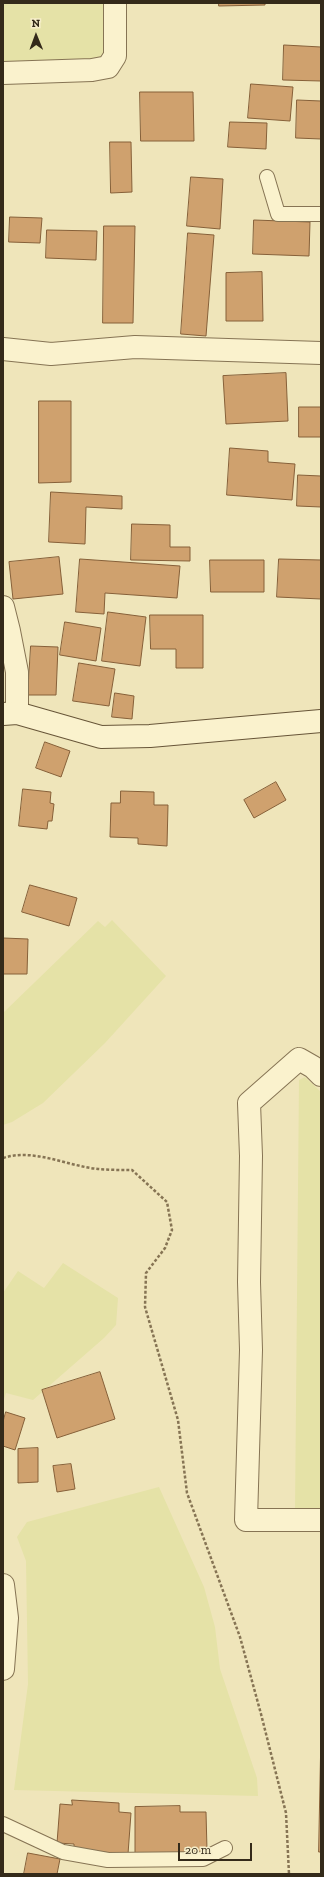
<!DOCTYPE html>
<style>
body{margin:0}
#map{position:relative;width:324px;height:1877px;overflow:hidden;background:#efe5ba;font-family:"Zilla Slab",serif}
canvas{display:block}
.frame{position:absolute;inset:0;border:4px solid #342a1a;pointer-events:none}
.north{position:absolute;left:16px;top:16px;width:40px;height:40px;-webkit-text-stroke:3px #f6eeca;paint-order:stroke;rotate:359deg;font-size:11px;font-weight:700;line-height:16px;text-align:center;color:#342a1a}
.north::after{content:'';display:block;margin:auto;width:14px;height:18px;background:#342a1a;clip-path:polygon(50% 0,100% 100%,50% 72%,0 100%)}
.scale{position:absolute;left:178px;top:1843px;width:74px;height:18px;box-sizing:border-box;border:2px solid #342a1a;border-top:0;padding-left:5px;font-size:12px;line-height:14px;white-space:nowrap;color:#342a1a;-webkit-text-stroke:3px #f6eeca;paint-order:stroke}
</style>
<div id="map">
<canvas width="324" height="1877"></canvas>
<div class="frame"></div>
<div class="north">N</div>
<div class="scale">20 m</div>
</div>
<script>
const ctx = document.querySelector('canvas').getContext('2d');
ctx.lineJoin = 'round';
function fill(path, color) {
  ctx.fillStyle = color;
  ctx.fill(path, 'evenodd');
}
function strokePath(path, color, width, dash) {
  ctx.strokeStyle = color;
  ctx.lineWidth = width;
  ctx.lineCap = dash ? 'butt' : 'round';
  ctx.setLineDash(dash || []);
  ctx.stroke(path);
}
fill(new Path2D(`
 M3 3H106V58L89 60 3 61Z
 M112 920 166 976 105 1043 43 1103 12 1122 3 1125V1013L98 921 105 927Z
 M305 1077 321 1092V1512L295 1511 299 1080Z
 M63 1263 118 1298 116 1325 104 1338 33 1400 6 1393 3 1402V1293L18 1271 44 1288Z
 M159 1487 204 1587 215 1627 220 1669 257 1778 258 1796 14 1790 28 1684 26 1561 17 1537 27 1522Z`), '#e5e2a7');
const building = new Path2D(`
 M219 3H265V5L219 6Z
 M284 45 321 47V81L283 80Z
 M251 84 293 87 290 121 248 118Z
 M140 92H193L194 141H141Z
 M297 100 321 101V139L296 138Z
 M230 122 267 123 266 149 228 147Z
 M110 142H131L132 192 111 193Z
 M191 177 223 179 220 229 187 226Z
 M10 217 42 218 40 243 9 242Z
 M254 220 310 222 309 256 253 254Z
 M104 226H135L133 323H103Z
 M47 230 97 231 96 260 46 258Z
 M188 233 214 235 206 336 181 334Z
 M262 272 263 321H226V273Z
 M286 373 288 421 226 424 223 376Z
 M39 401H71V482L39 483Z
 M299 407H321V437H299Z
 M230 448 268 451V462L295 464 292 500 227 495Z
 M298 475 321 476V507L297 506Z
 M51 492 122 496V509L86 507 85 544 49 542Z
 M132 524 170 525V547H190V561L131 560Z
 M59 557 63 594 13 599 9 562Z
 M80 559 180 566 177 598 105 593 104 614 76 612Z
 M279 559 321 560V599L277 597Z
 M210 560H264V592H211Z
 M108 612 146 617 140 666 102 661Z
 M150 615H203V668H176V649H151Z
 M65 622 101 628 96 661 60 655Z
 M31 646 58 647 56 695H28Z
 M79 663 115 669 109 706 73 701Z
 M115 693 134 696 132 719 112 717Z
 M45 742 70 751 61 777 36 768Z
 M276 782 286 800 254 818 244 800Z
 M23 789 51 792 50 803 54 804 52 821H48L47 829 19 826Z
 M121 791 154 792V805H168L167 846 138 844V838L110 837 111 803H120Z
 M30 885 77 898 69 926 22 912Z
 M3 938 28 939 27 974H3Z
 M100 1372 115 1419 57 1438 42 1390Z
 M6 1412 25 1418 15 1450 3 1446V1422Z
 M38 1448V1482L18 1483V1449Z
 M71 1464 75 1489 57 1492 53 1466Z
 M321 1733V1852H319Z
 M72 1800 119 1803V1812L131 1813 128 1854 74 1850V1844L57 1843 60 1804 72 1805Z
 M180 1806V1812H206L207 1850H202V1853L135 1854V1807Z
 M28 1853 60 1859 57 1874H24Z`);
fill(building, '#cfa16e');
strokePath(building, '#866039', 1);
const lane = new Path2D(`
 M267 177 278 214H321
 M3 1824 63 1852 108 1860 203 1859 225 1848`);
const street = new Path2D(`
 M3 73 92 70 108 67 115 56V3
 M3 349 51 354 135 347 321 353
 M3 607 9 631 17 672V713
 M321 1075 313 1067 299 1059 249 1103 251 1156 249 1282 251 1350 246 1520H321
 M3 1585 7 1618 3 1669`);
const secondary = new Path2D(`
 M3 714 17 713 101 737 150 736 321 721`);
strokePath(lane, '#867454', 16);
strokePath(street, '#867454', 24);
strokePath(secondary, '#675538', 24);
strokePath(new Path2D(`
 M3 1158C34 1148 67 1166 98 1169 109 1170 121 1170 132 1170L167 1202 172 1230 165 1248 146 1273 145 1307 178 1420 187 1493 240 1637 261 1714 286 1813 289 1874`), '#867454', 2.5, [3, 2]);
strokePath(lane, '#faf2cd', 14);
strokePath(street, '#faf2cd', 22);
strokePath(secondary, '#faf2cd', 22);
</script>
